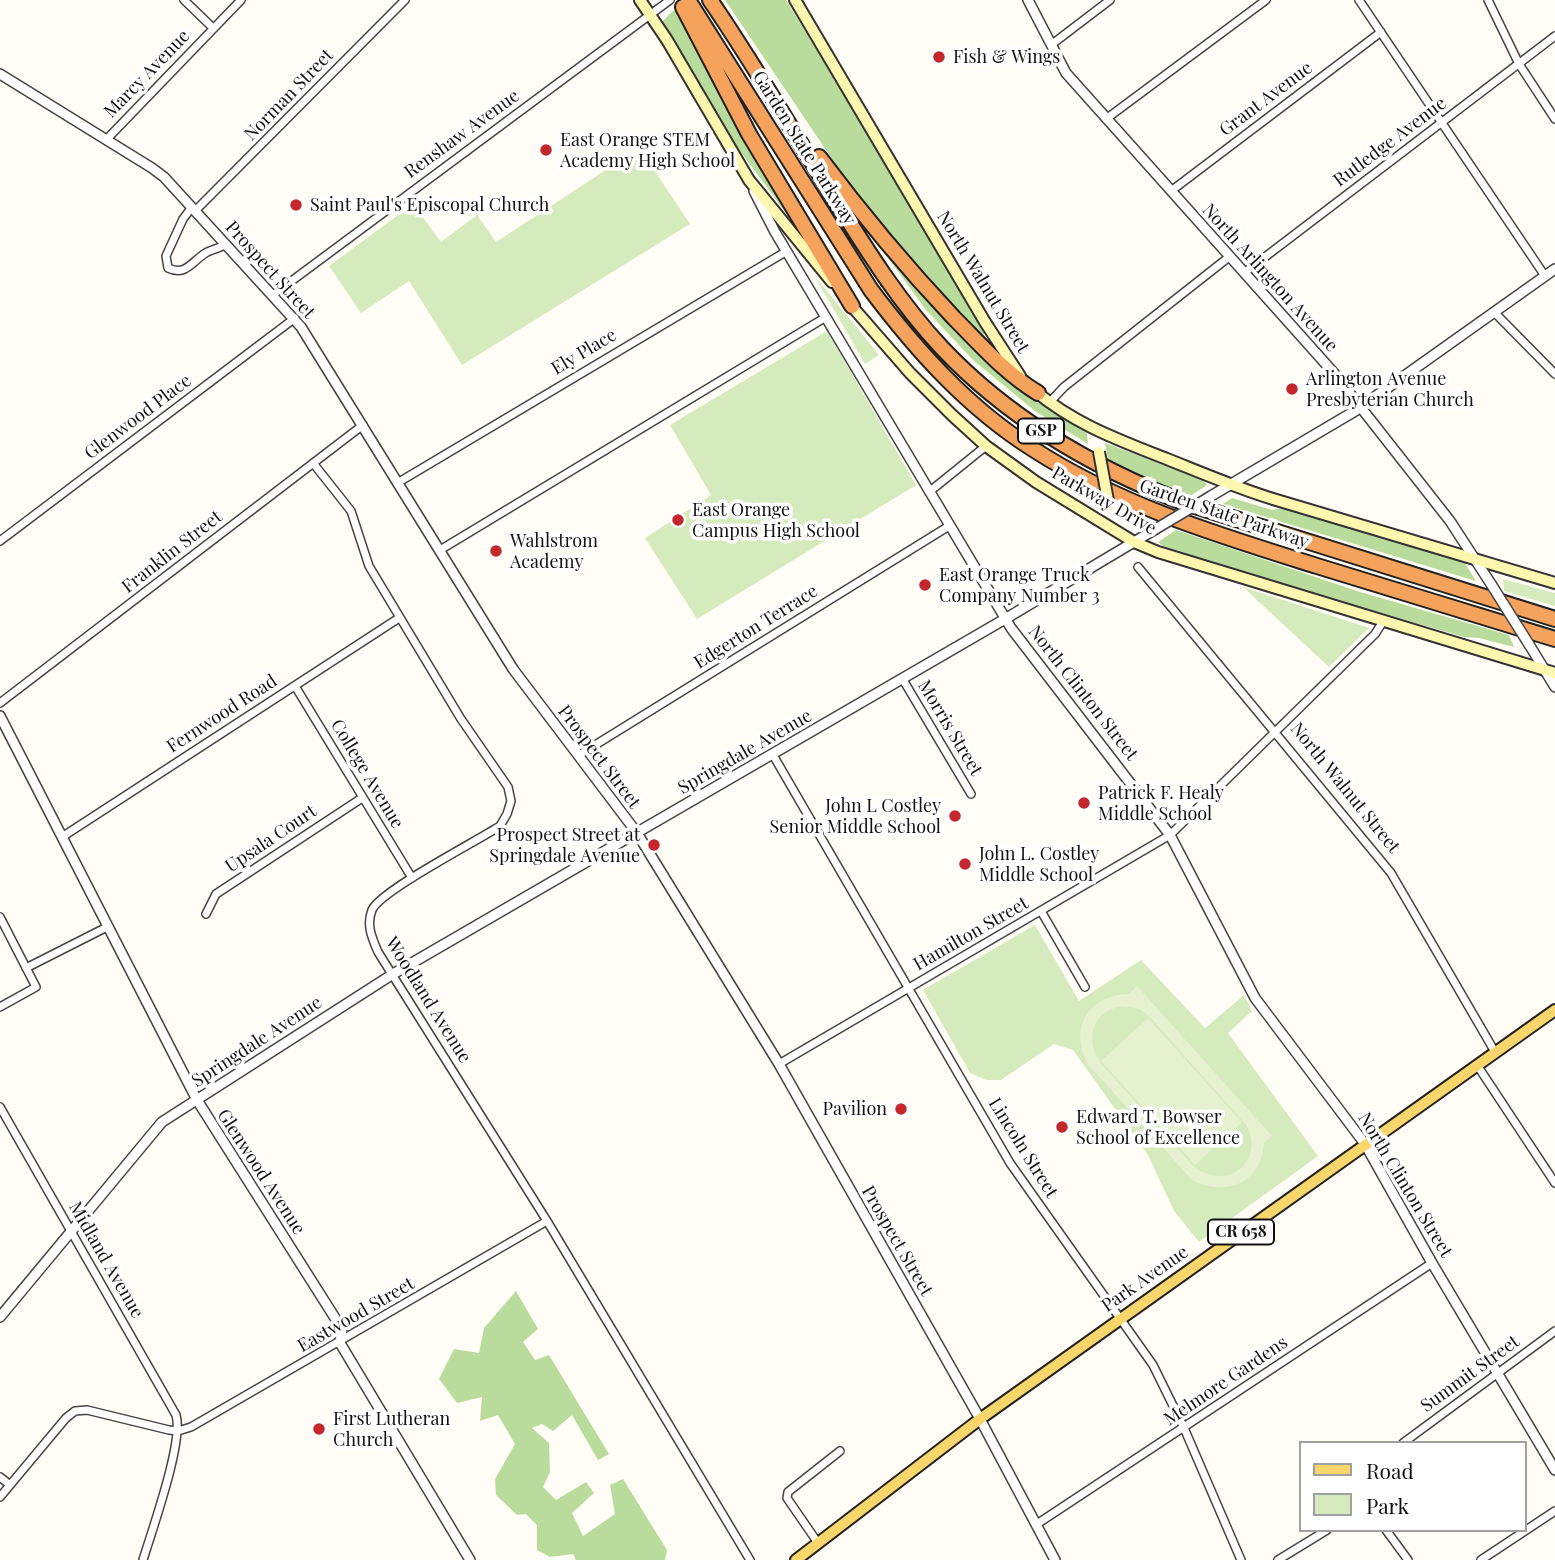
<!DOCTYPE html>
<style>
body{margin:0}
#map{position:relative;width:1555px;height:1560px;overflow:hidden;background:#fffdf5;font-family:"Playfair Display",serif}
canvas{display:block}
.legend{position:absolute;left:1299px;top:1441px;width:228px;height:91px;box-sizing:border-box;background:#fff;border:2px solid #a0a0a0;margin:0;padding:9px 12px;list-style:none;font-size:21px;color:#111}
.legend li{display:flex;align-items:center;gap:14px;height:35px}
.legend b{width:35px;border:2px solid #a0a0a0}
</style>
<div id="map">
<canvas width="1555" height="1560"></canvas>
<ul class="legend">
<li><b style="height:9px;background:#f9d66b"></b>Road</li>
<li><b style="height:19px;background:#d5ebbd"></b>Park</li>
</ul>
</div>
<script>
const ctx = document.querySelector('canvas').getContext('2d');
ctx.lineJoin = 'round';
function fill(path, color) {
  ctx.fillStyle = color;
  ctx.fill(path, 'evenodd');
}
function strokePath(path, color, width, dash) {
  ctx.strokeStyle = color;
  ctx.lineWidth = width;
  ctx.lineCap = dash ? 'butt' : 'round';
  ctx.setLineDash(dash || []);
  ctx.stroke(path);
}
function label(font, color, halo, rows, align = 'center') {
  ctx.font = font + ' "Playfair Display",serif';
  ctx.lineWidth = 7;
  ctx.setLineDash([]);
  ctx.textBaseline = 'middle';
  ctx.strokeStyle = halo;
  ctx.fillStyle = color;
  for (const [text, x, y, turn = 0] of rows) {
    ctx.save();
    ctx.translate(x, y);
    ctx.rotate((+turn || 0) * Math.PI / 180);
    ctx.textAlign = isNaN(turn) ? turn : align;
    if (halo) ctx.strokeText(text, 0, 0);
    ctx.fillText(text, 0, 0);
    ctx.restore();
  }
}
fill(new Path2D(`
 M635 160 650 164 690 224 462 365 409 281 361 313 329 266 413 204 441 242 477 215 496 242 618 162Z
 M814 275 879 355 865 364Z
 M827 331 916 485 697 619 645 538 711 495 670 425Z
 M1503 579 1555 593V606L1504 591Z
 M1243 587 1369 628 1329 667Z
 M1035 925 1079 1001 1141 960 1205 1028 1244 995 1252 1011 1228 1033 1318 1156 1199 1242 1174 1211 1148 1155 1073 1050 1054 1044 1001 1080H986L970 1073 923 990Z`), '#d5ebbd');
fill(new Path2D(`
 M725 0H786L883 158 985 333 980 338 861 202Z
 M677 7 733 122 811 247 732 140 661 23Z
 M865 226 999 369 1038 401 1087 433 1088 444 1035 411 973 360 926 310Z
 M1105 443 1202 479 1207 485 1189 497 1142 478 1108 459Z
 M1232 498 1272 510 1283 508 1463 560 1476 581 1223 504Z
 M1176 530 1360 592 1509 635 1514 647 1479 638 1464 637 1319 595 1163 546 1158 542Z
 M516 1291 538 1329 523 1342 535 1360 549 1355 609 1454 598 1460 572 1415 553 1431 542 1424 532 1428 549 1443 550 1472 543 1487 556 1500 586 1482 594 1493 572 1513 583 1536 615 1514 610 1485 623 1479 667 1550 665 1560H576L573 1554 550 1557 537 1550V1525L526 1514 517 1515 496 1495 495 1479 515 1444 498 1415 480 1421 482 1397 457 1403 439 1379 454 1349 479 1353 484 1328Z`), '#b9dc9c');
fill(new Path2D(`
 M1137 986 1272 1136 1264 1143C1262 1184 1224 1197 1192 1180L1087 1063C1069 1027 1089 995 1129 994ZM1121 1006 1140 1009 1149 1016 1247 1126C1265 1163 1227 1191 1194 1167L1099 1061C1085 1037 1092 1013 1121 1006Z
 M1148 1018 1242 1122 1195 1165 1101 1061Z`), '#e6f2cf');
const minor = new Path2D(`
 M184 0 213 28
 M1359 0 1545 276
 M1488 0 1519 64 1555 119
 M1051 45 1110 0
 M1106 119 1266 0
 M106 140 241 0
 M1171 191 1381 32
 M192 207 183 219 166 256 168 268C185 276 191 263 204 254 211 249 219 249 226 244
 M195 211 405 0
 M1244 273 1555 36
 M274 294 670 0
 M1494 312 1555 374
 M1050 402 1064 387 1229 257
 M313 463 351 511 369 566 461 719 508 787 511 801 507 814 500 826C477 841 380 891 372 910 366 925 372 938 378 952L547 1221 750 1560
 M399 482 787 251
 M929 492 986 446
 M0 541 295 318
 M440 550 826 317
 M1138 567 1391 873 1495 1052
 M902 678 971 794
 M295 686 412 878
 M0 703 363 425
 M579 755 949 526
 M773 755 1010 1163 1153 1365 1184 1428 1241 1560
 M62 837 399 618
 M1041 911 1085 987
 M206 914 216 894 362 798
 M0 917 36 987 0 1007
 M26 968 107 927
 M779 1064 1170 835 1375 634 1384 620
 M1477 1065 1555 1183
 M0 1107 176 1415C184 1441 152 1530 143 1560
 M1403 1443 1555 1331
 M0 1477 10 1485
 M0 1497 66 1418 75 1411 87 1410 169 1430 178 1431 191 1427 547 1221
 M1037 1524 1432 1263
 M1386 1530 1408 1560
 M818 1543 787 1498 788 1492 840 1451
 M1278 1560 1327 1530
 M1481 1560 1555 1511`);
const tertiary = new Path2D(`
 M1028 0 1066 73 1333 372 1450 521 1491 584
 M0 74 152 168 164 177 301 327 513 669 637 833 779 1064 980 1419 1055 1560
 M754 191 775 232 1011 628 1170 835 1255 998 1365 1144 1432 1263 1555 1470
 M1211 496 1355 411 1555 269
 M1530 646 1555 687
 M0 716 197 1100 342 1329 340 1343 470 1560
 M0 1317 162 1122 393 974 1005 619 1154 530`);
const secondary = new Path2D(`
 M640 0 667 40 749 180 832 282
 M795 0 985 322 1020 376
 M849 303 910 373 952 415 986 446 1036 482 1134 542 1158 552 1555 673
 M1034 390C1074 424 1119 440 1167 459 1202 473 1237 488 1273 499L1555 583`);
const primary = new Path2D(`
 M796 1560 980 1419 1555 1010`);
const motorway = new Path2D(`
 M688 0 871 290C917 351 968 408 1033 449 1121 506 1218 535 1317 566 1396 590 1476 615 1555 639
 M710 0C752 61 789 125 828 188 863 244 897 300 942 348 1010 420 1094 468 1185 503L1555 619
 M683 7 749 134 852 306
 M819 157C861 213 905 266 954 318 981 345 1005 373 1038 393`);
strokePath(minor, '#444', 10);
strokePath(tertiary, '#444', 12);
strokePath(secondary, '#333', 14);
strokePath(primary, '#222', 14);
strokePath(motorway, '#222', 18);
strokePath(minor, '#fff', 7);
strokePath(tertiary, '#fff', 9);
strokePath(secondary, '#fff6b0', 10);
strokePath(primary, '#f9d66b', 10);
strokePath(motorway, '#f5a25d', 14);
const tertiaryBridge = new Path2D(`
 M1154 530 1211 496
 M1491 584 1530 646`);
const secondaryBridge = new Path2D(`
 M1099 452 1109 506`);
strokePath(tertiaryBridge, '#444', 12, []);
strokePath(secondaryBridge, '#333', 14, []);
strokePath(tertiaryBridge, '#fff', 9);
strokePath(secondaryBridge, '#fff6b0', 10);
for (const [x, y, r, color] of [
 [939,57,7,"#c4262e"],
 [546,150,7,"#c4262e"],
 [296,205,7,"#c4262e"],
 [1292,389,7,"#c4262e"],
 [678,520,7,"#c4262e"],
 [496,551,7,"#c4262e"],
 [925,585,7,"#c4262e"],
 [1084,803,7,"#c4262e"],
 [955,816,7,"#c4262e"],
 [654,845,7,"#c4262e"],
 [965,864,7,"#c4262e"],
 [901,1109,7,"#c4262e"],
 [1062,1127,7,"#c4262e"],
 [319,1429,7,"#c4262e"]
]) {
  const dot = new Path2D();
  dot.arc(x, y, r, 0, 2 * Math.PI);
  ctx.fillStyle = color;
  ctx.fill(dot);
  strokePath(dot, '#fff', 2.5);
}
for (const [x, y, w] of [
 [1041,431,46],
 [1241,1232,66]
]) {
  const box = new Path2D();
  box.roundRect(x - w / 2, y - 12.5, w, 25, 5);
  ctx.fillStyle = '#fff';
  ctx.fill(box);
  strokePath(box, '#111', 2);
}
label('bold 16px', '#111', null, [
 ["GSP",1041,431],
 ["CR 658",1241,1232]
]);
label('18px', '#111', '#fff', [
 ["Fish & Wings",953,57],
 ["East Orange STEM",560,140],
 ["Academy High School",560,161],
 ["Saint Paul's Episcopal Church",310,205],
 ["Arlington Avenue",1306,379],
 ["Presbyterian Church",1306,400],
 ["East Orange",692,510],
 ["Campus High School",692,531],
 ["Wahlstrom",510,541],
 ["Academy",510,562],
 ["East Orange Truck",939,575],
 ["Company Number 3",939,596],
 ["Patrick F. Healy",1098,793],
 ["Middle School",1098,814],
 ["John L Costley",941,806,"right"],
 ["Senior Middle School",941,827,"right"],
 ["Prospect Street at",640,835,"right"],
 ["Springdale Avenue",640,856,"right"],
 ["John L. Costley",979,854],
 ["Middle School",979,875],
 ["Pavilion",887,1109,"right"],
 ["Edward T. Bowser",1076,1117],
 ["School of Excellence",1076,1138],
 ["First Lutheran",333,1419],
 ["Church",333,1440]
], 'left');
label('18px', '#111', '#fff', [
 ["Marcy Avenue",147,74,-46],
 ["Norman Street",289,95,-46],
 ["Grant Avenue",1266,99,-37],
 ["Renshaw Avenue",462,134,-36],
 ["Rutledge Avenue",1390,142,-37],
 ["Garden State Parkway",804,148,58],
 ["Prospect Street",270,270,48],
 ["North Arlington Avenue",1270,278,48],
 ["North Walnut Street",983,282,59],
 ["Ely Place",584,352,-31],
 ["Glenwood Place",138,417,-37],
 ["Parkway Drive",1104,501,30],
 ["Garden State Parkway",1224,514,19],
 ["Franklin Street",172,552,-38],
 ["Edgerton Terrace",756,627,-32],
 ["North Clinton Street",1083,693,52],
 ["Fernwood Road",222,714,-33],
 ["Morris Street",950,728,59],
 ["Springdale Avenue",745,752,-30],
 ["Prospect Street",599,757,53],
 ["College Avenue",367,774,59],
 ["North Walnut Street",1345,788,51],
 ["Upsala Court",271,839,-34],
 ["Hamilton Street",971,934,-30],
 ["Woodland Avenue",428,1000,58],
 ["Springdale Avenue",257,1042,-33],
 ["Lincoln Street",1023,1148,58],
 ["Glenwood Avenue",261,1172,57],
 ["North Clinton Street",1405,1185,59],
 ["Prospect Street",897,1241,60],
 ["Midland Avenue",106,1260,60],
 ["Park Avenue",1145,1279,-35],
 ["Eastwood Street",356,1315,-30],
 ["Summit Street",1470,1374,-36],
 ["Melmore Gardens",1226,1381,-34]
]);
</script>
